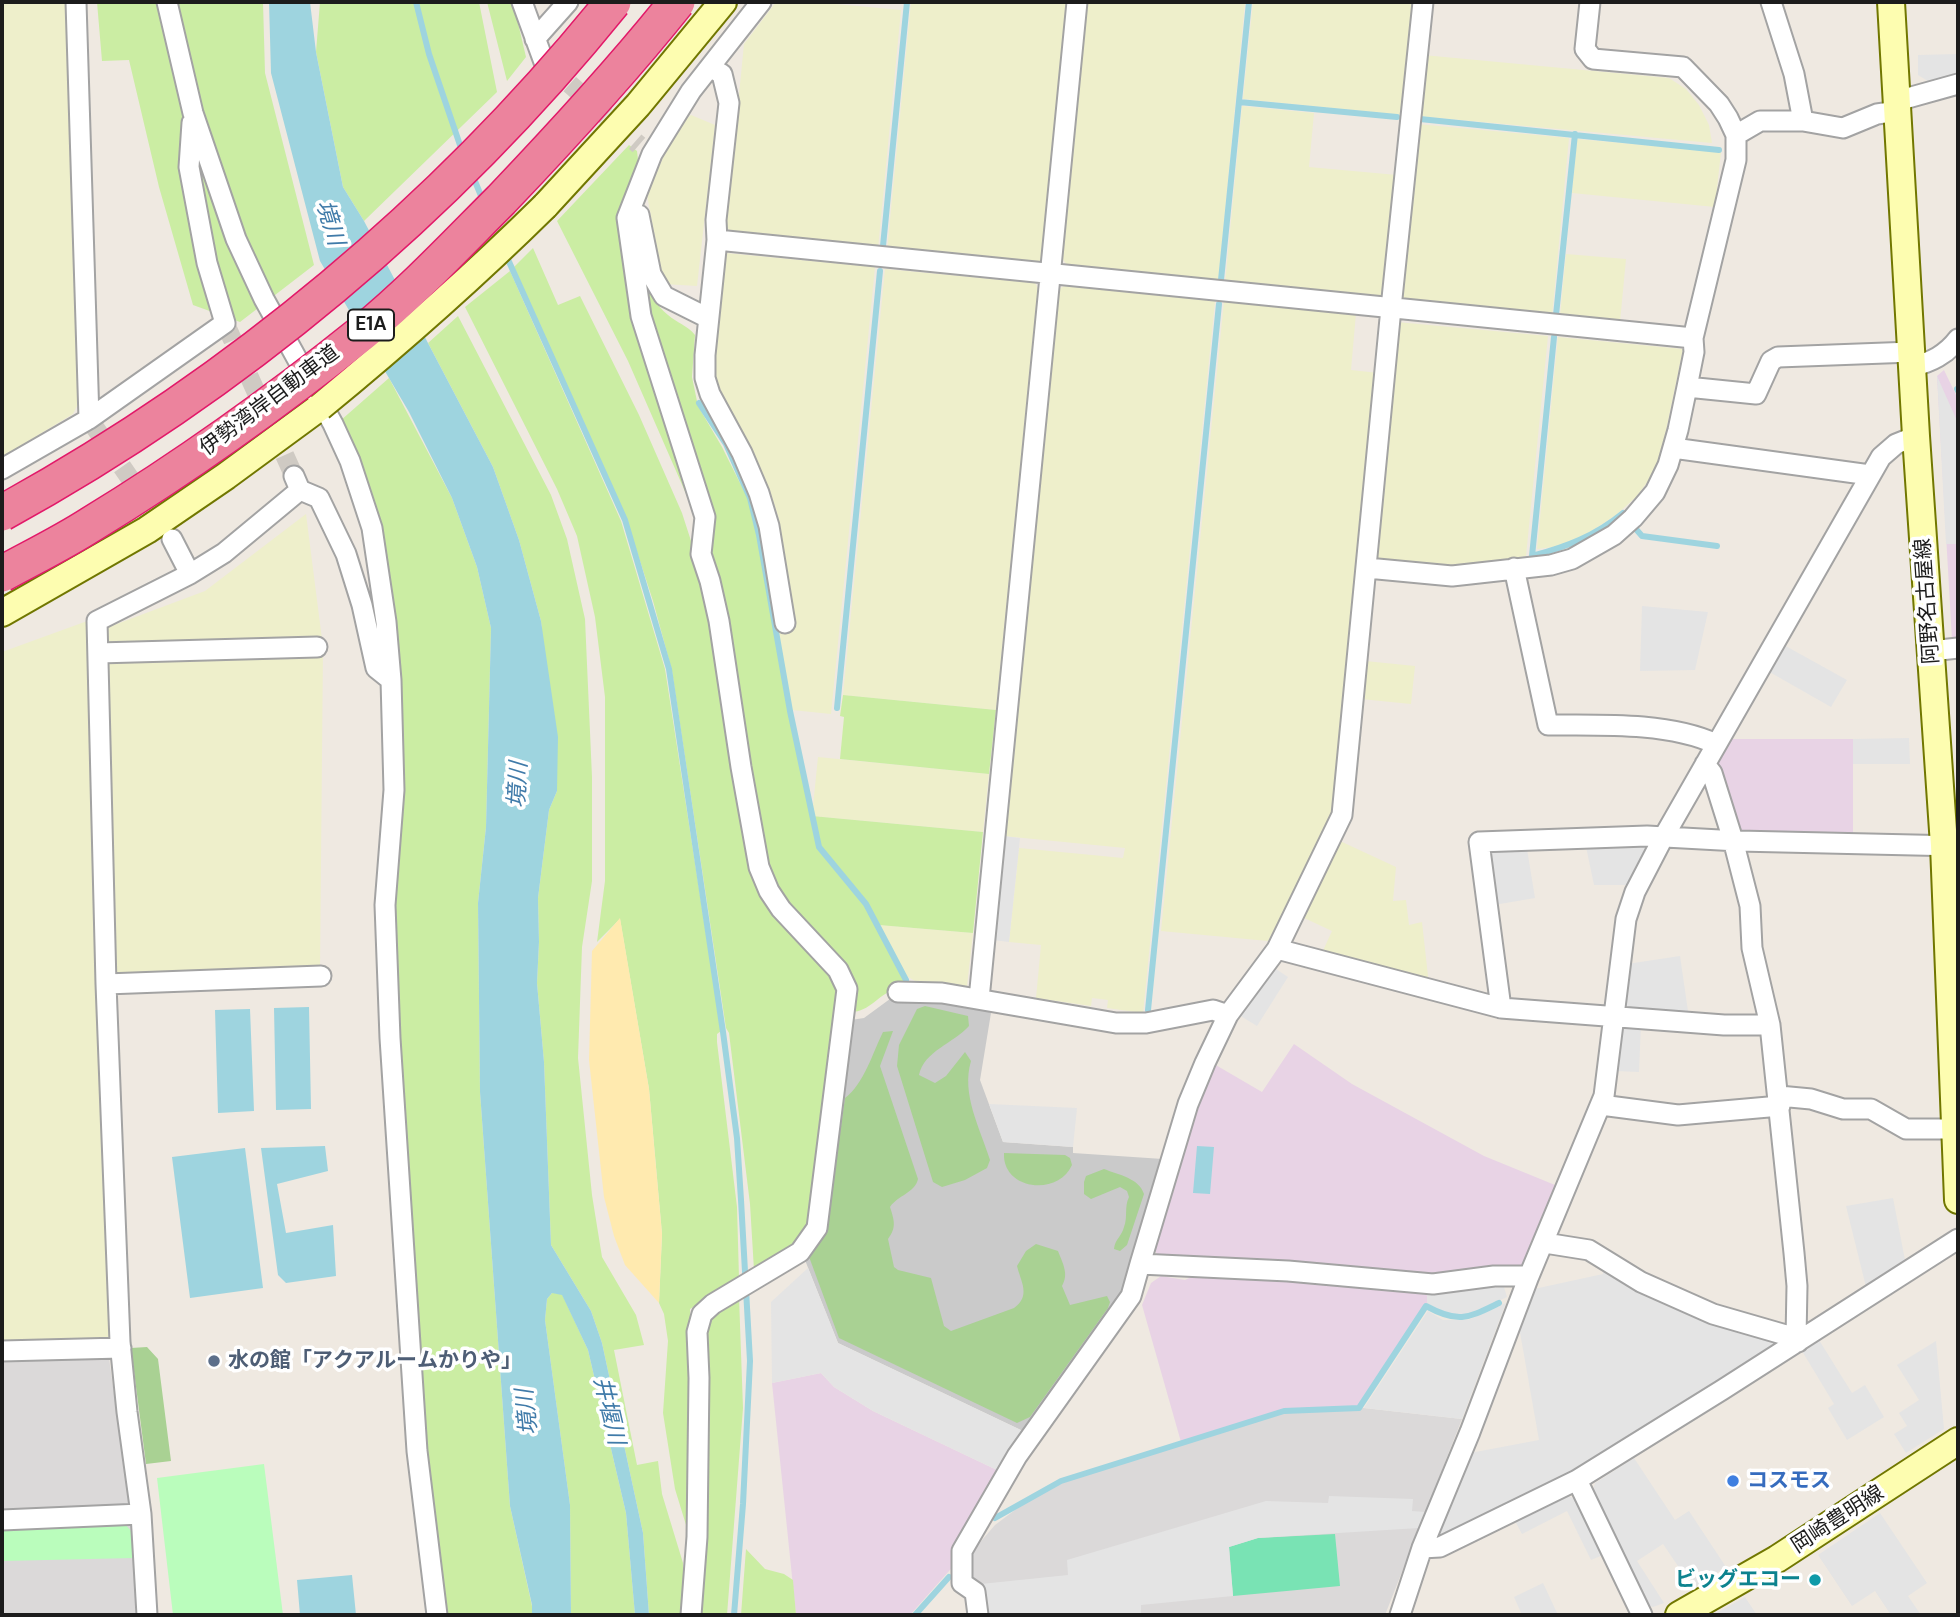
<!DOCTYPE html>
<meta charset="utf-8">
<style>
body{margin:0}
#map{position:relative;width:1960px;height:1617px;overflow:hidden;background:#efe9e1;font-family:"DM Sans",sans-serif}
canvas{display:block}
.frame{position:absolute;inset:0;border:4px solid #1c1c1c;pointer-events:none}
</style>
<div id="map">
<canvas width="1960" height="1617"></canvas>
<div class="frame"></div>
</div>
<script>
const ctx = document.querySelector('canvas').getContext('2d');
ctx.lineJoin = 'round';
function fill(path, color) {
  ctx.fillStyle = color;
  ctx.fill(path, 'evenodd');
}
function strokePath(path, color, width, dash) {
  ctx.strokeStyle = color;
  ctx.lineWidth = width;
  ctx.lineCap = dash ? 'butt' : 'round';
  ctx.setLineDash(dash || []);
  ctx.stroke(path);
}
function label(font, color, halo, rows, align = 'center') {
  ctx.font = font + ' "DM Sans","Noto Sans JP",sans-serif';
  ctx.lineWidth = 7;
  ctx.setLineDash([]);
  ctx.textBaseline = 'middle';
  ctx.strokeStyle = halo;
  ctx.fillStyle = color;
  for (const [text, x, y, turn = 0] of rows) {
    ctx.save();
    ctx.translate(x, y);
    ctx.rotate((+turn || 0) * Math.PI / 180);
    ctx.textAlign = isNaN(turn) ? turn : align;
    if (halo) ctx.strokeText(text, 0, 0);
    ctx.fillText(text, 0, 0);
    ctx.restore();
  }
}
fill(new Path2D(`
 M109 1358 132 1522 136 1615H2V1360Z
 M1364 1408 1462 1419 1385 1615H984L981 1584 970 1578V1554L995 1525 1035 1495 1063 1482 1283 1412Z`), '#dbd9d9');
fill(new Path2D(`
 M1944 370 1958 399V639L1952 640 1937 376Z
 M1726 739H1853V837L1736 834 1712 765Z
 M1294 1044 1352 1084 1484 1156 1555 1185 1521 1267 1434 1278 1158 1255 1153 1248 1199 1095 1214 1064 1262 1092Z
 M1204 1271 1427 1291V1303L1358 1407 1284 1410 1181 1442 1142 1305 1151 1283 1161 1276 1185 1280Z
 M821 1373 834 1387 873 1411 997 1470 967 1529 956 1542 957 1562 910 1615H796L772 1383Z`), '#e8d3e5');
fill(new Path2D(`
 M894 996 970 1004 991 1013 980 1080 1003 1142 1073 1147V1153L1163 1159 1125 1297 1025 1432 838 1343 803 1255 851 1020 864 1018Z`), '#cacaca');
fill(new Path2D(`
 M2 2H68L81 398 73 414 2 457Z
 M776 2H814L901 10 878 249 734 235 726 226 744 44Z
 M911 2H1072L1047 257 1033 265 887 251Z
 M1085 2H1245L1218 284 1071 270 1061 257Z
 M1253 2H1414L1402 115 1243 99Z
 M1423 55 1669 78 1686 89 1699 105 1709 125 1712 143 1417 116Z
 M1242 106 1314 113 1309 167 1397 175 1385 294 1377 298 1225 284Z
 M691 115 715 125 697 286 664 284 647 195 665 153 685 120Z
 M1417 124 1569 138 1552 316 1407 302 1400 293Z
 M1577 139 1721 152 1715 207 1572 193Z
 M725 253 875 267 831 714 792 710 776 630 795 627 779 519 770 491 712 375Z
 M1566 254 1626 259 1620 322 1560 316Z
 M885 269 1035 283 1038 288 996 710 843 695Z
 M1064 286 1215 301 1143 1013 1107 1008 1108 1000 1092 998 1091 1006 1036 998 1041 945 1009 942 1019 848 1123 858 1125 848 1003 836 1058 290Z
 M1224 301 1356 313 1351 370 1379 373 1334 816 1268 941 1161 931Z
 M1397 322 1548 336 1526 556 1456 568 1380 560 1375 554Z
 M1558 337 1683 349 1662 450 1652 476 1636 497 1616 515 1584 536 1561 546 1537 549Z
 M306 514 323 647 320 970 113 976 106 628 205 591Z
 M90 620 111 1338 2 1341V652Z
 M1365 661 1415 666 1411 704 1361 699Z
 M818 757 989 774 983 832 812 816Z
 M1340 841 1396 867 1393 901 1406 900 1409 925 1422 922 1429 985 1321 955 1332 931 1302 917Z
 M879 925 973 933 967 986 915 981 905 975Z`), '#eeefcb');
fill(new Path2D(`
 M97 2H263L265 73 314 265 240 322 193 305 159 187 129 60 102 61Z
 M320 2H479L497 92 364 221 343 187 316 52Z
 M487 2H513L526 57 507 81Z
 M629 145 637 151 639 169 619 214 697 519 628 361 557 221Z
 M533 248 558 305 580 296 639 415 682 513 703 578 751 864 831 972 840 994 812 1222 805 1238 754 1270 750 1204 729 1033 726 1028 672 671 653 601 626 518 514 267Z
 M510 271 621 521 665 669 721 1031 717 1034V1042L737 1207 739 1278 690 1309 693 1460 690 1538 675 1489 663 1413 668 1341 664 1314 659 1303 662 1234 649 1089 620 919 597 942 605 881V697L595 617 577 536 557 489 465 307Z
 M642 277C649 291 655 305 668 315 677 323 687 325 695 335L692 377 698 406 722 447 748 499 757 535 788 712 818 847 864 905 905 982 899 981 896 989C878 994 870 1012 851 1012L853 991 772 888 720 602Z
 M458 316 551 495 567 539 585 619 592 777V881L582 947 578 1058 592 1195 602 1257 636 1315 644 1345 614 1350 637 1465 658 1461 662 1494 683 1563 684 1615H649L643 1533 602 1343 591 1311 551 1245 544 1062 537 983 539 942 538 898 549 810 557 791 541 621 519 540 493 467 428 343Z
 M389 378 452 498 477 567 491 628 486 827 478 903 480 1092 510 1506 532 1606V1615H444L423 1449 393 909 398 677 340 421Z
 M843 695 996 710 989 774 840 759 844 717 840 716Z
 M812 816 983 832 973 933 879 925 867 903 820 846Z
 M558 1292 562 1294 588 1350 626 1513 635 1615H571L570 1505 545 1320 547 1299 552 1293Z
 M739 1297 743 1408 727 1615H698L703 1331 719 1310Z
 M746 1549 765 1569 784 1574 793 1580 796 1615H741Z`), '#cbeda3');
fill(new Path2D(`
 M925 1006 968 1016 969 1026C954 1043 924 1051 919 1075L935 1083 946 1076 965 1052 971 1061C961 1094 980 1128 990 1160L987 1168 965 1180 942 1187 933 1182 897 1066 899 1045 917 1009Z
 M893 1031 880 1066 918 1179C915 1193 898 1195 890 1207 894 1220 897 1227 888 1239L894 1267 898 1270 931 1278 944 1326 951 1331 1014 1308C1031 1296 1021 1282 1017 1266L1026 1251 1036 1244 1058 1251C1063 1264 1069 1274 1062 1286L1070 1305 1107 1296 1110 1302 1108 1308 1030 1417 1017 1423 839 1338 808 1254 826 1234 845 1098C864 1084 873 1052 883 1032Z
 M1004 1153 1065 1155 1070 1158 1072 1165C1058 1197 1002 1190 1004 1153Z
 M1104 1169C1119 1175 1139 1178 1144 1194L1127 1245 1120 1251 1114 1249C1115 1239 1122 1236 1124 1227 1128 1217 1124 1207 1129 1197L1127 1191 1120 1187 1091 1199 1084 1194V1182L1086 1176Z
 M147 1347 158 1359 171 1461 146 1464 131 1348Z`), '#a9d193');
fill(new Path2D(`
 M620 918 649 1089 662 1234 659 1303 625 1265 614 1236 604 1197 589 1060 592 951Z`), '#ffeaaf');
fill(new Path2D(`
 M264 1464 283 1615H173L157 1478Z
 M124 1523 132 1532 134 1558 2 1561V1527Z`), '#bafdbc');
fill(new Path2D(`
 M1335 1534 1340 1586 1233 1596 1229 1547 1258 1538Z`), '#79e3b4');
fill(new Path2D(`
 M1958 54V78L1931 83 1918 75V55Z
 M1937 376 1958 423V544H1946Z
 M1642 606 1708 612 1695 670 1640 671Z
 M1782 644 1847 680 1831 707 1766 670Z
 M1909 738 1910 764H1853V739Z
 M1003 836 1020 838 1009 942 993 940Z
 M1648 840 1651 846 1629 885H1594L1585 842Z
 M1499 843H1526L1535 898 1494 905 1487 856Z
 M1680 956 1689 1018 1622 1014 1627 964Z
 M1273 967 1288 977 1257 1026 1239 1015Z
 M1620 1023 1641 1024 1639 1072 1615 1071Z
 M989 1104 1077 1108 1073 1147 1003 1142Z
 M1893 1198 1905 1260 1866 1287 1846 1206Z
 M1602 1265 1784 1340 1592 1464 1441 1538 1437 1535 1470 1453 1539 1440 1519 1327 1534 1289 1603 1274Z
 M808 1268 838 1343 1025 1432 997 1470 873 1411 834 1387 821 1373 772 1383 771 1302Z
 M1504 1287 1507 1297 1469 1315 1445 1314 1427 1303V1291Z
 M1506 1303 1462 1419 1364 1408 1428 1311 1443 1320H1468Z
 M1819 1340 1852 1393 1865 1385 1884 1417 1847 1440 1828 1408 1834 1404 1802 1351Z
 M1936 1341 1944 1429 1906 1453 1894 1434 1907 1426 1899 1413 1919 1400 1897 1365Z
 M1634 1458 1675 1520 1689 1511 1726 1567 1693 1588 1663 1544 1637 1561 1664 1603 1653 1607 1644 1604 1591 1496 1595 1483Z
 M1566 1495 1575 1499 1603 1555 1591 1560 1567 1511 1522 1534 1515 1521Z
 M1329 1496 1413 1499 1412 1511 1426 1512 1419 1528 1258 1538 1229 1547 1233 1596 1141 1605V1613L1113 1615H984L981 1584 1068 1575 1067 1560 1266 1501 1328 1503Z
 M1880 1513 1927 1583 1908 1596 1921 1615H1891L1875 1591 1852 1606 1818 1555Z
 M1543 1583 1558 1615H1522L1514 1597Z
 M1745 1597 1757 1615H1713Z`), '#e4e4e4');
fill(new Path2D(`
 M269 2H310L316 52 343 187 364 221 493 467 519 540 541 621 558 737 557 791 549 810 538 898 539 942 537 983 544 1062 551 1245 591 1311 602 1343 643 1533 649 1615H635L626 1513 588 1350 562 1295 552 1293 547 1299 545 1320 570 1505 571 1615H532V1605L510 1506 480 1092 478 903 486 827 491 628 477 567 452 498 409 412 320 261 271 73Z
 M309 1007 311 1109 276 1110 274 1008Z
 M250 1009 254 1111 218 1113 215 1010Z
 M325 1146 328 1171 277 1184 286 1233 333 1225 336 1276 286 1283 278 1275 261 1148Z
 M1197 1146 1214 1147 1210 1194 1193 1193Z
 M245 1148 263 1288 190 1298 172 1157Z
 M352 1575 356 1615H300L297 1580Z`), '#9ed4df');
strokePath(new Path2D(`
 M416 2 429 54 462 151
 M1239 102 1397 117
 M1420 119 1719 150
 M472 174 484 203
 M883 246 907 2
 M506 255 625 520 669 669 723 1032 737 1138 741 1200 750 1361 743 1504 734 1615
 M1221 280 1249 2
 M1556 315 1575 134
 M1554 337 1532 556C1566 547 1595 536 1623 513
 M1957 389 1958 391
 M699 403 726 444 750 498 759 535 790 711 819 847 866 904 906 980
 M1635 528 1642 536 1717 546
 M837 708 880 271
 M1148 1010 1219 304
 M995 1518 1061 1481 1284 1411 1359 1408 1426 1306C1459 1324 1468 1318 1499 1303
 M915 1615 949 1577`), '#9ed4df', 6);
strokePath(new Path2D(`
 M548 65 639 145
 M225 323 294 476
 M89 419 167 532`), '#cfcac3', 19, [19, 10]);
const street = new Path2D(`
 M76 2 89 419
 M167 2 193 113 236 239 264 299 333 424 350 461 372 528 386 622 391 680 394 790 385 905 390 1038 417 1451 437 1615
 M522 2 544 62
 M1771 2 1794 74 1803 121
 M535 39 568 2
 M711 68 722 74 729 103 716 220 717 240 705 355V378L710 394 742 453 759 493 769 526 785 623
 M1897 101 1958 84
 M1736 135 1760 121H1803L1843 128 1877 114 1898 111
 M639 215 651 274 664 296 708 318
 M717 240 1693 338
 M1912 367C1931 362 1946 355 1958 339
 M1687 387 1756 394 1771 361 1778 357 1912 352
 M1673 448 1870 475
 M2 469 89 419 225 323 207 263 189 167 192 123
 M294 476 300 490 319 498 346 554 362 605 376 668 391 680
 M172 539 190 574
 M1367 568 1452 576 1551 565 1572 559 1614 535 1633 518 1655 492 1668 465 1678 430 1687 387 1694 352 1693 338 1736 160V135L1728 118 1719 104 1683 67 1593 59 1585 49 1590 2
 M1514 568 1548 725C1600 725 1669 722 1716 744
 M1931 651 1958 648
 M98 653 317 647
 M1705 764 1712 773 1733 840 1750 906 1752 948 1770 1025 1794 1253 1797 1286 1796 1338 1798 1342
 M1277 949 1501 1008 1724 1025H1770
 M106 984 321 976
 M898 992 942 993 1116 1023H1146L1213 1010 1228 1015 1205 1063 1188 1104 1140 1264 1288 1271 1433 1284 1494 1276H1529
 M979 999 1077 2
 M1501 1008 1479 842 1647 836 1738 841 1958 846
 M1228 1015 1277 949 1342 815 1391 308 1423 2
 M1779 1096 1811 1099 1843 1109H1871L1906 1129H1955
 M1601 1105 1678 1115 1780 1106
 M1545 1243 1589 1250 1641 1282 1713 1314 1796 1338
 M2 1351 121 1348
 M1577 1480 1642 1615
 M2 1520 141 1514
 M1422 1548 1440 1547 1577 1480 1722 1390 1958 1239
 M147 1615 141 1514 127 1412 120 1342 106 984 97 621 190 574 224 553 300 490
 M691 1615 697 1537 699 1378 697 1332 702 1314 713 1304 800 1252 817 1228 847 989 838 970 781 909 769 891 759 867 741 767 719 621 710 581 701 554 705 517 641 316 627 218 652 154 691 91 761 2
 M978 1615 975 1592 962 1583V1551L1017 1456 1131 1296 1140 1264
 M1400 1615 1422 1548 1470 1432 1529 1276 1604 1096 1626 919 1635 892 1663 838 1881 457 1896 444 1916 436`);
const secondary = new Path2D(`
 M1891 2 1916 436 1944 845 1958 1200
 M545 206 638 105 723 2
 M2 613 147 530 226 476 320 407
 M1679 1615 1777 1559 1958 1441`);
strokePath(street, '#a3a3a3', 23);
strokePath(secondary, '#717700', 30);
strokePath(street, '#fff', 19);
strokePath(secondary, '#fdfdb0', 26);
const secondaryBridge = new Path2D(`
 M320 407C398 343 473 277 545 206`);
const highwayBridge = new Path2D(`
 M2 513C235 385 446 209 613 2
 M2 574C31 558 62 543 90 525 185 467 276 402 363 332 412 292 456 245 501 200 562 136 622 71 677 2`);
strokePath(secondaryBridge, '#717700', 30, []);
strokePath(highwayBridge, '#e21969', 38, []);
strokePath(secondaryBridge, '#fdfdb0', 26);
strokePath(highwayBridge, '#ec839d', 35);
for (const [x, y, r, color] of [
 [214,1361,7,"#5c6f8a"],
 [1733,1481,7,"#3f7fe0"],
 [1815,1580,7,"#0f9aa8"]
]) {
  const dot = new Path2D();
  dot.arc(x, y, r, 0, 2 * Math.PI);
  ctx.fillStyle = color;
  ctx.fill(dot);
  strokePath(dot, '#fff', 2.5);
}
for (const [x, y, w] of [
 [371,325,46]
]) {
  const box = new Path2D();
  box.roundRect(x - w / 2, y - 15.5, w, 31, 5);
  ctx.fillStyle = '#fff';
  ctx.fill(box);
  strokePath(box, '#1c1c1c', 2);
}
label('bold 19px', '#1c1c1c', null, [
 ["E1A",371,325]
]);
label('21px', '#1c1c1c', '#fff', [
 ["伊勢湾岸自動車道",270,401,-37],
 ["阿野名古屋線",1928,601,-94],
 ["岡崎豊明線",1838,1520,-33]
]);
label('bold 21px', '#4e5e75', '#fff', [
 ["水の館「アクアルームかりや」",228,1361]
], 'left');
label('bold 21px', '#366cbe', '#fff', [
 ["コスモス",1747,1481]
], 'left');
label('bold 21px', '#0d838f', '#fff', [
 ["ビッグエコー",1801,1580]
], 'right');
label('italic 23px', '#407ba9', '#fff', [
 ["境川",329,223,73],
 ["境川",519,785,-87],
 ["井堰川",608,1411,77],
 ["境川",528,1412,-96]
]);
</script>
